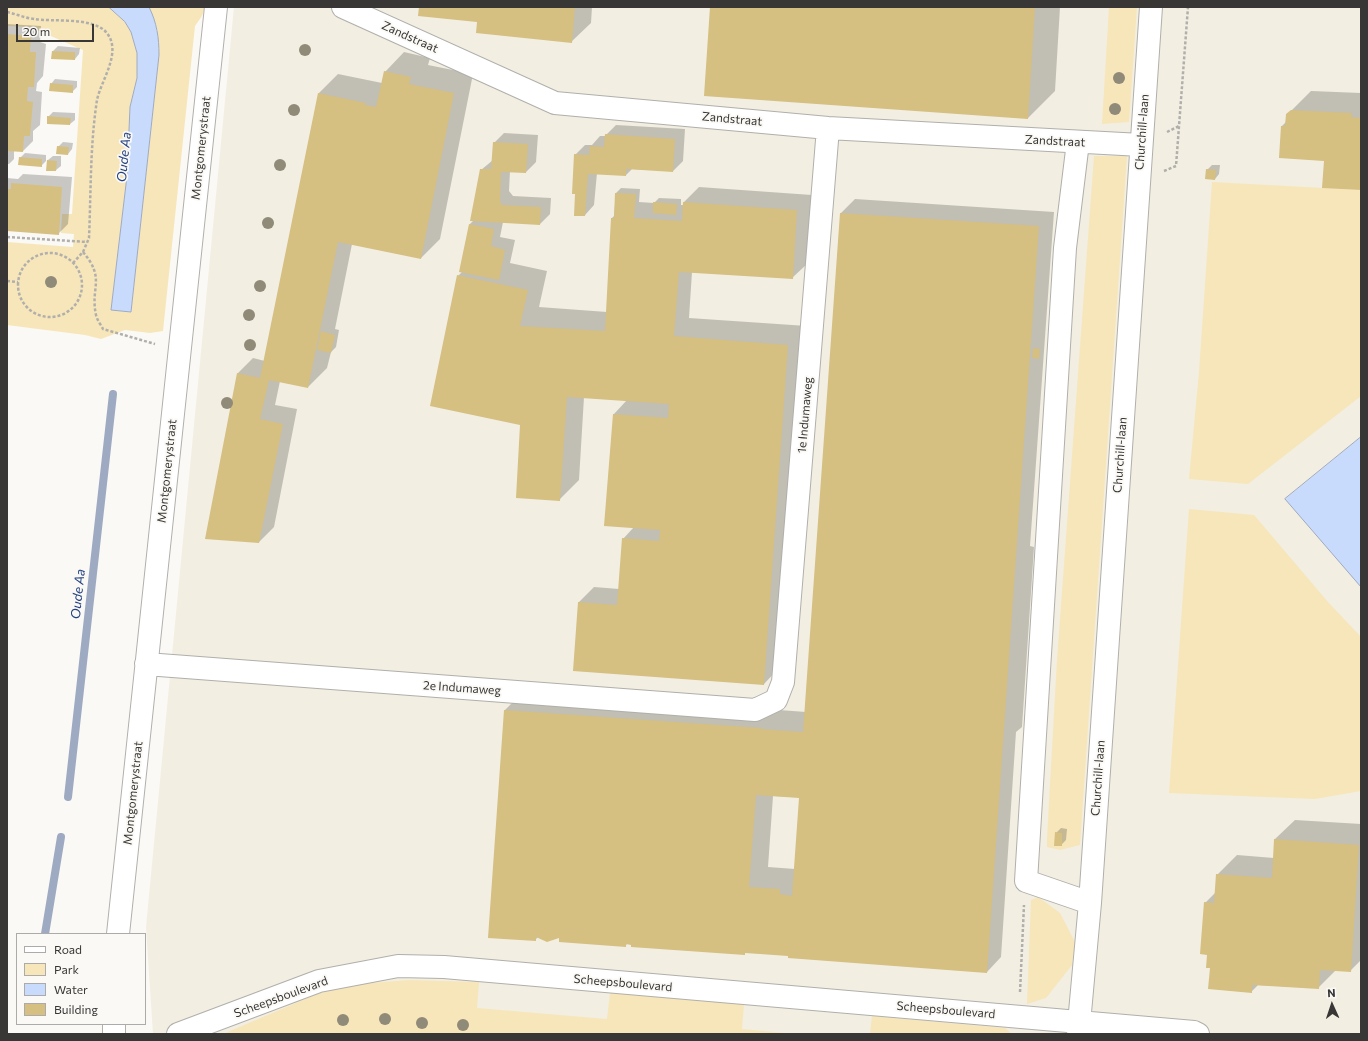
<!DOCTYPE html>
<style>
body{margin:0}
#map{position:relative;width:1368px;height:1041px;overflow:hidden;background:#faf9f5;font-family:Commissioner,sans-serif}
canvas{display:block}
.frame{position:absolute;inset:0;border:8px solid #383736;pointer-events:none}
.legend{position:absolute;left:16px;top:933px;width:130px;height:92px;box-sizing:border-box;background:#faf9f5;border:1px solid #acaba9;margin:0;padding:5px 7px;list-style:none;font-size:12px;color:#383736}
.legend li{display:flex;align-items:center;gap:8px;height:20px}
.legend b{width:20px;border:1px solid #acaba9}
.north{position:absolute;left:1312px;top:985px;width:40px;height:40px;-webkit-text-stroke:3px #faf9f5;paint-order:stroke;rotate:357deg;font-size:11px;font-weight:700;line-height:16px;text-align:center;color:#383736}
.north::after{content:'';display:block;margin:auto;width:14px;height:18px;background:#383736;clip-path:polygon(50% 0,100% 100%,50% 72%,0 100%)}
.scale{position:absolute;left:16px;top:24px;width:78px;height:18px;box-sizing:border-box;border:2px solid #383736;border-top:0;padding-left:5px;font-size:12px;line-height:14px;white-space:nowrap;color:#383736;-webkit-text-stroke:3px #faf9f5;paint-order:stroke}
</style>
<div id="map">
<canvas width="1368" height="1041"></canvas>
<div class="frame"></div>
<ul class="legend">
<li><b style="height:5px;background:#fff"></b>Road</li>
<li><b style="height:11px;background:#f7e6b9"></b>Park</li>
<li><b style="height:11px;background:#c9dbfd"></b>Water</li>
<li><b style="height:11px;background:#d5bf81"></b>Building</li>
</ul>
<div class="north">N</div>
<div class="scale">20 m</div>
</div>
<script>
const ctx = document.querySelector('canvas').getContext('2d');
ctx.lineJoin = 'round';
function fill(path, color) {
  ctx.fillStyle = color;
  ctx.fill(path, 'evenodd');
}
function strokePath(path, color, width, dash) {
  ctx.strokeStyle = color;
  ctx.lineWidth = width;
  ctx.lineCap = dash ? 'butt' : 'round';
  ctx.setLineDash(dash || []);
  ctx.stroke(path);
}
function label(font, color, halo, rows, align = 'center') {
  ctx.font = font + ' Commissioner,sans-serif';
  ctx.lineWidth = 3.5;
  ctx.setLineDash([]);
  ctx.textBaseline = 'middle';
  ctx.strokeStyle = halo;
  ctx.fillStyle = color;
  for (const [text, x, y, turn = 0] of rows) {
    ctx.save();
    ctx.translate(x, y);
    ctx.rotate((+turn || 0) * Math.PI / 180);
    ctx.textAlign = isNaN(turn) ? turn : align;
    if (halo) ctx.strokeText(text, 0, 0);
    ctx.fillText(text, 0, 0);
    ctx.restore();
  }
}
fill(new Path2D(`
 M234 7H1361V1034H153L146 927Z`), '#f2eee2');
fill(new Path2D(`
 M7 7H109L125 22 131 32 137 53V78L130 107 127 176 111 310 131 312 159 55 157 28 149 7H205L202 16 195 26 163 331 150 333 125 330 101 339 85 335 7 325V242L73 247 74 234 61 233 62 214H72L83 50 30 27 7 26Z
 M1109 7H1137L1129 122 1102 124Z
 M1094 156H1127L1080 845 1060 850 1047 847V838L1057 660Z
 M1212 182 1361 190V396L1248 484 1189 479 1199 372Z
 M1189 509 1254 515 1328 602 1361 637V791L1315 799 1169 793Z
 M1038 897 1060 913 1075 942 1072 965 1046 998 1027 1004 1031 900Z
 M409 980 479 982 477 1008 607 1019 610 993 744 1004 742 1029 795 1034H223L317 994 358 984Z
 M872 1016 1005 1028 1012 1034H870Z`), '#f7e6b9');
const water = new Path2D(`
 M109 7H149C157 23 159 38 159 55L131 312 111 310 127 176 130 107 137 78V53L131 32 125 22Z
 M1361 437V587L1285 499Z`);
fill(water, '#c9dbfd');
strokePath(water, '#9eaac1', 1);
fill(new Path2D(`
 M420 7H592L591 23 571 42Z
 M711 7H1060L1055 91 1028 118Z
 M7 24 41 26 40 42 46 44 43 76 37 83 36 91 42 92 40 125 33 131V141L23 151 14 150V159L9 164H7Z
 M58 46 80 48 79 54 75 59 53 51Z
 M404 52 430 58 428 65 473 74 440 239 421 258 352 244 335 329 339 330 336 347 331 352 327 368 308 387 280 381 275 405 297 409 274 527 259 542 206 538 238 373 253 358 265 361 319 93 338 74 382 83 385 72Z
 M55 79 77 81V87L72 92 51 84Z
 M1311 91 1361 93V189L1282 126 1286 122 1287 115Z
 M53 112 75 113V120L70 124 48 117Z
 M616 125 685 129 683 161 673 171 632 169 626 175 597 173 594 205 585 215 575 155 585 145H592L600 136H605Z
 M504 133 538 135 536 162 526 172 510 171 509 191 513 196 551 198 550 214 540 224 503 222 500 237 515 240 510 263 547 271 539 307 607 312 612 218 614 216 616 193 621 188 640 189 639 202 654 203 659 198 681 199V205H684V202L699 187 812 195 807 264 792 278 692 272 689 318 807 326 778 669 764 684 574 670 579 602 594 587 619 589 623 539 634 527 614 414 627 400 584 397 579 480 559 500 521 424 458 276 462 272 470 224 474 220 481 170 493 160 494 143Z
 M63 142 73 143 72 149 68 154 58 147Z
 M25 153 46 155V161L41 166 20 158Z
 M53 156H61V166L56 170 48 160Z
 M1212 165H1220L1219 174 1215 179 1207 170Z
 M23 174 72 177 68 224 58 234 7 230V178L18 179Z
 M855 199 1054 212 1030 546 1034 547 1022 727 1016 732 1001 957 987 972 789 955 746 952 744 954 628 943 625 946 560 937H538L535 940 505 710 524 691 806 712 841 213ZM773 796 800 797 795 869 768 867Z
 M1295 820 1361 824V960L1350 971 1336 970 1318 988 1258 985 1251 992 1211 967 1205 903 1216 892 1217 875 1237 855 1274 858 1275 839Z
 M1061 828 1067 829 1066 840 1061 845 1056 833Z`), '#0003');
strokePath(new Path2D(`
 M68 797 113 394
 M45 934 61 837`), '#9eaac1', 8);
fill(new Path2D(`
 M419 7H575L572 43 476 33 477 22 418 16Z
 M710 7H1035L1028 119 704 96Z
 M7 34 31 36 30 52H36L34 87H28L27 101 33 102 30 136H24L23 152 7 151Z
 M52 51 75 52V60L51 59Z
 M384 71 411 77 409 84 454 93 421 259 338 242 308 388 269 380 260 419 283 424 259 543 205 539 237 373 260 378 318 93 366 103 365 105 376 107Z
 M50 83 73 85V93L49 91Z
 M1291 110 1352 113 1351 117 1361 118V190L1322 188 1324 161 1279 158 1281 126H1285L1286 114Z
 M47 116 71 118 70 125 47 124Z
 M605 134 675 139 673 172 626 169V176L588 174 585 216H574L575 194H572L574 154 589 155 590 146 604 147Z
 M493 142 528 144 526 173 501 172 500 201 502 205 541 207 540 225 470 221 480 169H491Z
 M57 146 69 147 68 155 56 154Z
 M19 157 42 159V167L18 165Z
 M47 160 57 161 56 171H46Z
 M1206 169 1216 170 1215 180 1205 179Z
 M11 183 62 187 59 235 7 231V189H11Z
 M615 193 636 194 634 218 682 221 683 202 797 210 793 279 679 272 674 336 788 345 764 685 573 671 578 602 617 605 622 538 659 541 660 530 604 526 613 414 668 418 669 404 567 397 560 501 516 498 520 425 430 406 457 275 528 290 520 326 605 331 611 218H614Z
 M653 202 677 204 676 215 653 213Z
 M840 213 1039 226 987 973 788 958V956L760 954 745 953V955L631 947V945L626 944V947L559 942V938L547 942 536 937V941L488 938 504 710 761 728V729L803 732ZM756 795 799 798 792 896 780 894V889L749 887Z
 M469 224 494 229 491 246 505 250 499 280 459 272Z
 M321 331 335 335 331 353 317 350Z
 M1033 348 1040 349 1039 359 1032 358Z
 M1055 832 1062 833V846H1054Z
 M1274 839 1359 845 1351 972 1320 970 1319 989 1252 985V993L1208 989 1210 968H1206L1207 955 1200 954 1204 902 1214 903 1216 874 1272 878Z`), '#d5bf81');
const minor = new Path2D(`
 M343 7 555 103 828 128 1141 145
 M1078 142 1065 248 1026 881 1090 903
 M146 664 755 710 776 700 783 682 828 128
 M118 934 216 7
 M114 1034V1024
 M178 1034 319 981 398 966 444 967 1194 1032 1198 1034
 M1078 1034 1090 903 1151 7`);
strokePath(minor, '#b0afab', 24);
strokePath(new Path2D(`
 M7 12C16 14 25 18 34 19 53 22 90 17 105 31 124 50 101 80 97 100 90 145 91 192 89 238L83 252 73 263
 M1167 132 1179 126
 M1164 171 1176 166 1188 7
 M7 237 87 242
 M83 252C106 279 90 287 96 315 97 320 101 325 103 329L155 344
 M18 285a32 32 0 1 1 64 0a32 32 0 1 1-64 0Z
 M7 281 18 282
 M1020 992 1024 905`), '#b0afac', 2.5, [3, 2]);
strokePath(minor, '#fff', 22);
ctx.fillStyle = '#908a79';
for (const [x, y] of [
 [305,50],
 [1119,78],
 [1115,109],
 [294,110],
 [280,165],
 [268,223],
 [51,282],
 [260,286],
 [249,315],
 [250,345],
 [227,403],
 [385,1019],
 [343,1020],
 [422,1023],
 [463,1025]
]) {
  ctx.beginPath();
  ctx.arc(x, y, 6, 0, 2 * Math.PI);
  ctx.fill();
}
label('12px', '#383736', '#faf9f5', [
 ["Zandstraat",410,37,24],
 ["Zandstraat",732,119,5],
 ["Churchill-laan",1142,132,-86],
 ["Zandstraat",1055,141,3],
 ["Montgomerystraat",201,148,-84],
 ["1e Indumaweg",805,415,-85],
 ["Churchill-laan",1120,455,-86],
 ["Montgomerystraat",167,471,-84],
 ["2e Indumaweg",462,688,4],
 ["Churchill-laan",1098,778,-86],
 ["Montgomerystraat",133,793,-84],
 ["Scheepsboulevard",623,983,5],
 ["Scheepsboulevard",281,997,-20],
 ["Scheepsboulevard",946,1010,5]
]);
label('italic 13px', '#234181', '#faf9f5', [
 ["Oude Aa",124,157,-84],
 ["Oude Aa",78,594,-84]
]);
</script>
